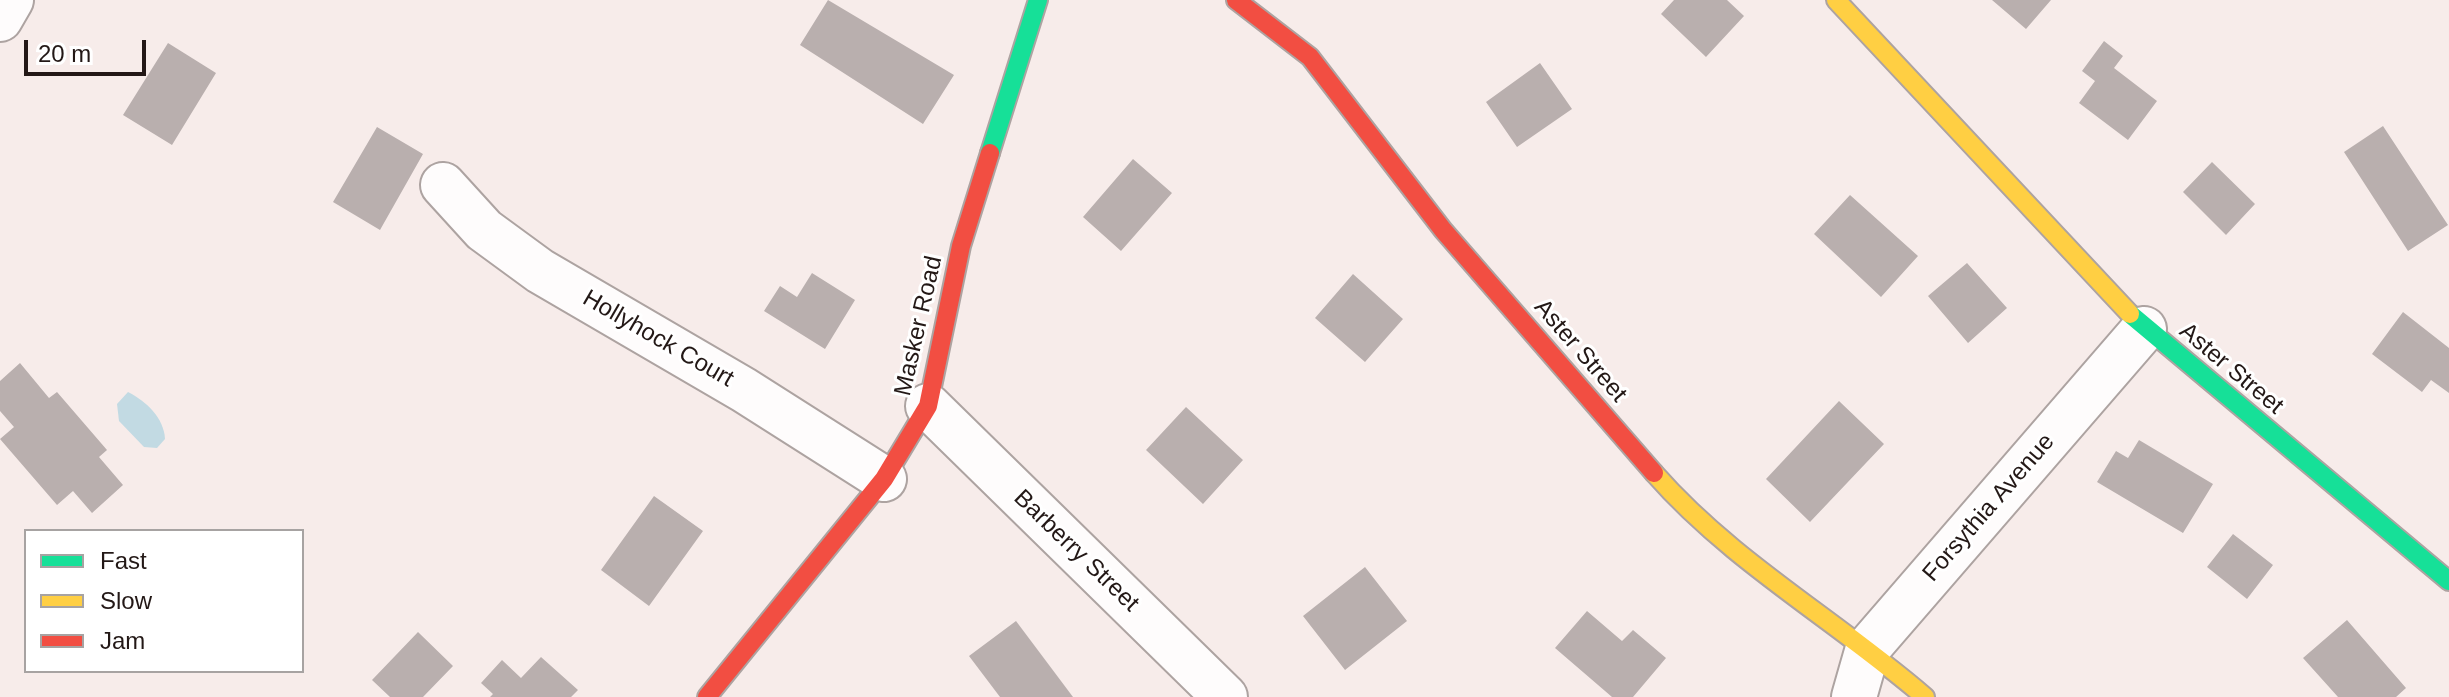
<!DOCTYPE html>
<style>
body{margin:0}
#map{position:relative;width:2449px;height:697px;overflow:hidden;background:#f7ecea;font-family:Arial,sans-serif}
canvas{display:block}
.legend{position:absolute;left:24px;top:529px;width:280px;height:144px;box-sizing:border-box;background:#fff;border:2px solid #a7a3a2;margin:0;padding:10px 14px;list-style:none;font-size:24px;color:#231816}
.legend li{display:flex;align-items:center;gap:16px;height:40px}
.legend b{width:40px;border:2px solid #a7a3a2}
.scale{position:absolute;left:24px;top:40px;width:122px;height:36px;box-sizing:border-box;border:4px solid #231816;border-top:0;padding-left:10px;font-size:24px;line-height:28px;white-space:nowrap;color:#231816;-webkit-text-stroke:6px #fff;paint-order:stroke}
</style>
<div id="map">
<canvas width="2449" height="697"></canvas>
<ul class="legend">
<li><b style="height:10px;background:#16e098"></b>Fast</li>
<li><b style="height:10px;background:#ffcf43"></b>Slow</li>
<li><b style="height:10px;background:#f24e42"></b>Jam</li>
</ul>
<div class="scale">20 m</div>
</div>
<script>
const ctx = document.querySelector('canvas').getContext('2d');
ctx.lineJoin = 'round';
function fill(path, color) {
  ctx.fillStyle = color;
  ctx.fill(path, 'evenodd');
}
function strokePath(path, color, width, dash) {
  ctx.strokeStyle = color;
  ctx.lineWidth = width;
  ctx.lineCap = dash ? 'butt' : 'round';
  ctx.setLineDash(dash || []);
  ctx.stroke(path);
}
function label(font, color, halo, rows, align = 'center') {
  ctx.font = font + ' Arial,sans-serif';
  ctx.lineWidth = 6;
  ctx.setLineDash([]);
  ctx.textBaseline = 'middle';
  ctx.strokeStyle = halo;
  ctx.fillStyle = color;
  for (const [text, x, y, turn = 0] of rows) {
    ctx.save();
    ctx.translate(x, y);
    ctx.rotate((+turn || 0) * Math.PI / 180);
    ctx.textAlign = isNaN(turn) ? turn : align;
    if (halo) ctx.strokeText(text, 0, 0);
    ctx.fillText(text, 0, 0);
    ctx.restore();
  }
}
fill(new Path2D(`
 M128 392C146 401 164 418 165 439L157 448 144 447 119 421 117 404Z`), '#c2dae3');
fill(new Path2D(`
 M828 0 954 75 923 124 800 45Z
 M1674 0H1727L1744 16 1706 57 1661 14Z
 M1992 0H2051L2026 29Z
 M2104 41 2123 56 2114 68 2157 101 2128 140 2079 103 2095 81 2082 71Z
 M168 43 216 73 172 145 123 115Z
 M1540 63 1572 109 1517 147 1486 102Z
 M2383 126 2448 225 2408 251 2344 152Z
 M377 127 423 154 380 230 333 202Z
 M1133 159 1172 193 1121 251 1083 217Z
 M2212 162 2255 204 2226 235 2183 192Z
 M1850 195 1918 256 1881 297 1814 234Z
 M1967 263 2007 308 1968 343 1928 296Z
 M812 273 855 300 825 349 764 311 780 286 797 297Z
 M1353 274 1403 319 1365 362 1315 318Z
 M2403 312 2449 348V393L2431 380 2422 392 2372 354Z
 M20 363 49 398 57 392 107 450 99 457 123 485 92 513 73 491 57 505 0 439 14 427 0 411V381Z
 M1839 401 1884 444 1810 522 1766 479Z
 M1186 407 1243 460 1203 504 1146 450Z
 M2139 440 2213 484 2183 533 2097 482 2116 451 2128 458Z
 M654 496 703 531 649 606 601 570Z
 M2233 534 2273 565 2247 599 2207 567Z
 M1365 567 1407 621 1345 670 1303 616Z
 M1587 611 1622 641 1633 630 1666 658 1633 697H1612L1555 648Z
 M2347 620 2406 688 2396 697H2338L2303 658Z
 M1016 621 1073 697H1000L969 656Z
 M418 632 453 666 423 697H390L372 680Z
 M541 657 578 690 571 697H490L493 694 481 683 502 660 521 678Z`), '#b9afae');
const street = new Path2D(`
 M0 19 11 0
 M443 185 484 230 540 271 744 390 884 479
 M928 406 1225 697
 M1854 697 1868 648 2144 329`);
const fast = new Path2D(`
 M990 153 1038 0
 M2130 314 2449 581`);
const slow = new Path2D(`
 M1836 0 2130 314
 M1654 473C1732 562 1836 620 1925 697`);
const jam = new Path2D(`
 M1236 0 1310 57 1443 230 1654 473
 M707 697 884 479 928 406 961 246 990 153`);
strokePath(street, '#ada3a1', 48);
strokePath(fast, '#ada3a1', 22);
strokePath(slow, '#ada3a1', 22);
strokePath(jam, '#ada3a1', 22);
strokePath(street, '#fefcfc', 44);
strokePath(fast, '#16e098', 18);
strokePath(slow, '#ffcf43', 18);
strokePath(jam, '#f24e42', 18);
label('24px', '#231816', '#fff', [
 ["Masker Road",919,326,-77],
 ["Hollyhock Court",658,339,30],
 ["Aster Street",1580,351,49],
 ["Aster Street",2231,369,40],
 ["Forsythia Avenue",1989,508,-49],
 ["Barberry Street",1076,551,44]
]);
</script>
